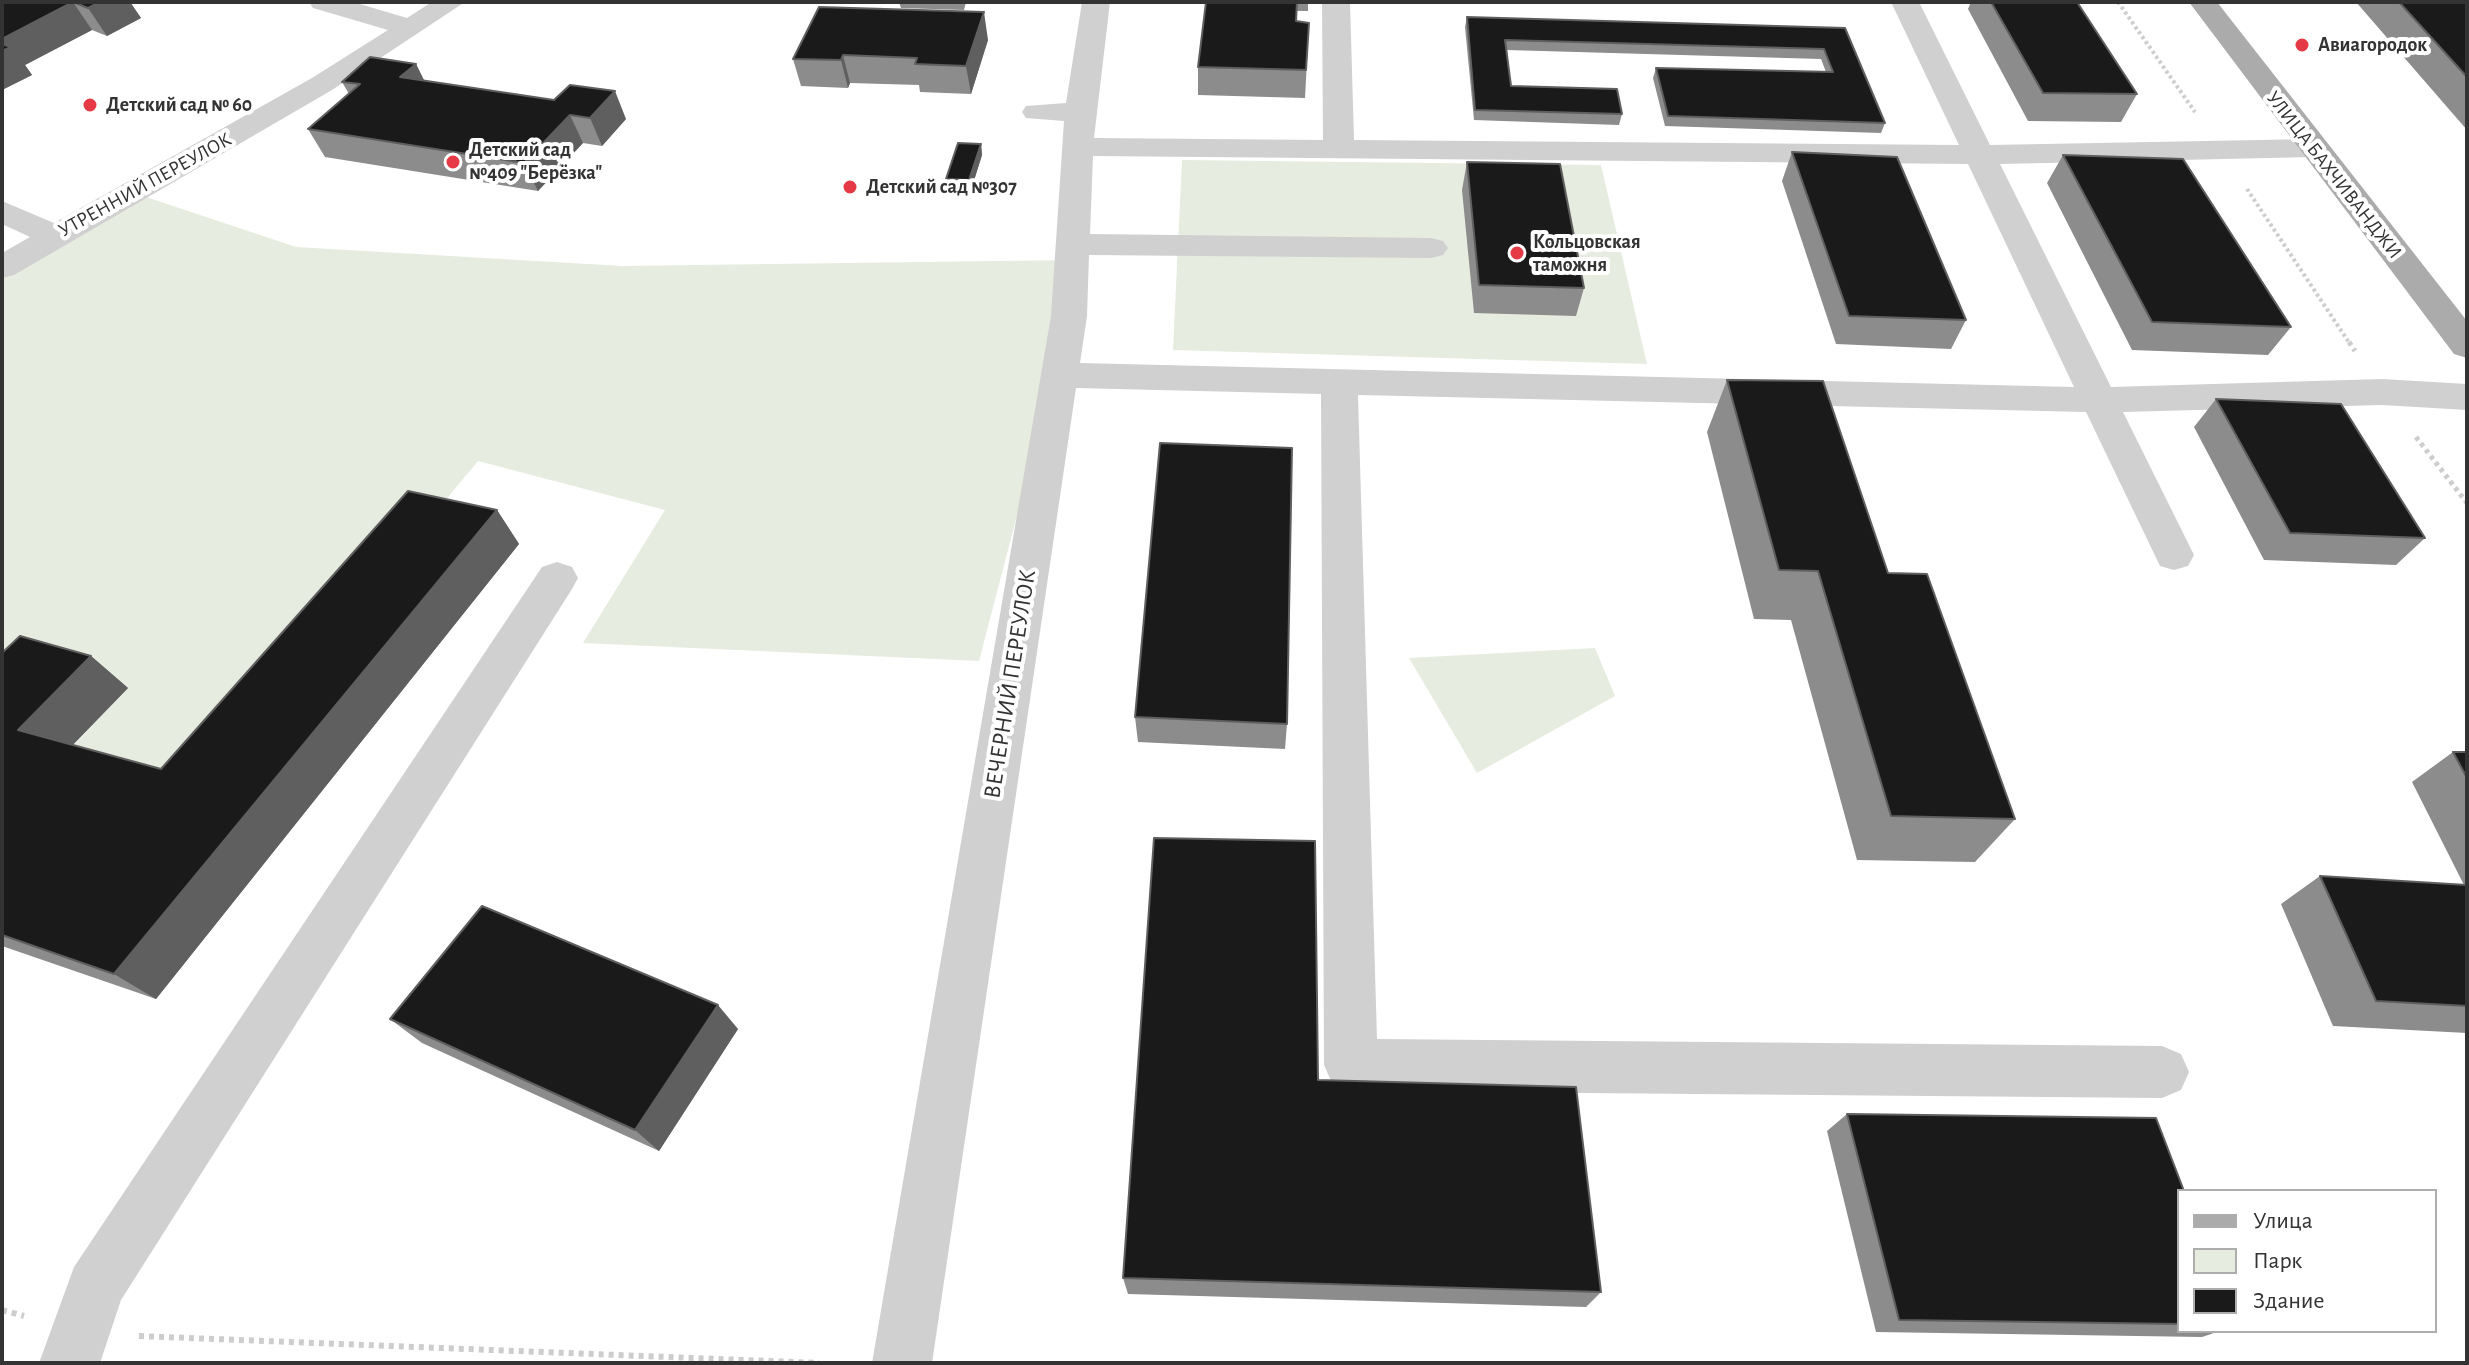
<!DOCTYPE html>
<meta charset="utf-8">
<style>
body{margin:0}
#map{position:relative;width:2469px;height:1365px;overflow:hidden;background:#fff;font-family:"Alegreya Sans",sans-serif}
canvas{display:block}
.frame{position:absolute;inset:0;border:4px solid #333;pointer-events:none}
.legend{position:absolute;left:2177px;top:1189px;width:260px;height:144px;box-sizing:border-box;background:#fff;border:2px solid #adadad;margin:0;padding:10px 14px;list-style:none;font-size:24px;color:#333}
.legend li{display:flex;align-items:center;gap:16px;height:40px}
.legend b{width:40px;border:2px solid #adadad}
</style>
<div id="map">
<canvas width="2469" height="1365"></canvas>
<div class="frame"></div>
<ul class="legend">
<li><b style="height:10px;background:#ababab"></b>Улица</li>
<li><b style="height:22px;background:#e6ecdf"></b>Парк</li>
<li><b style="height:22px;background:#1a1a1a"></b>Здание</li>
</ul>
</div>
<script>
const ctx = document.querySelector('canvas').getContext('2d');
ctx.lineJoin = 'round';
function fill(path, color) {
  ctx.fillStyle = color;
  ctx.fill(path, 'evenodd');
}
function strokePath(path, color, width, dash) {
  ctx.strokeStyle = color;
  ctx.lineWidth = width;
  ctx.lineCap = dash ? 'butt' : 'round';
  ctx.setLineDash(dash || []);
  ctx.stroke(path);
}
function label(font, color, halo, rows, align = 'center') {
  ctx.font = font + ' "Alegreya Sans",sans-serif';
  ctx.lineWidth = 8;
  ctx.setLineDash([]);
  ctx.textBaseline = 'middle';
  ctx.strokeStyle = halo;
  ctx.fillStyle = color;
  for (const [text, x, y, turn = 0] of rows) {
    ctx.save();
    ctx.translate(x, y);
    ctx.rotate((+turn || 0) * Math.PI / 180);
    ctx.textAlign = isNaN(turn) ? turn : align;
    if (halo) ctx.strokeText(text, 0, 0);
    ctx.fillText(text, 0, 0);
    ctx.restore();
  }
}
fill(new Path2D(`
 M1182 160 1601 165 1647 364 1173 350Z
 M134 193 296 247 622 266 1072 260 1069 316 979 661 583 643 665 510 478 461 197 799 59 761 127 688 2 724V271Z
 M1595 648 1615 696 1477 773 1409 658Z`), '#e6ecdf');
strokePath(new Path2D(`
 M2118 2 2195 112
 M2247 189 2350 344`), '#cdcdcd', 4, [3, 3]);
strokePath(new Path2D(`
 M2349 342 2355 351
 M2416 437 2467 503`), '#cdcdcd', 5, [4, 4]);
strokePath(new Path2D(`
 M2 1310 24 1316
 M139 1336 819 1363`), '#cdcdcd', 6, [5, 5]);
fill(new Path2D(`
 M309 2H353L407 18 432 2H465L332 90 14 275 2 278V253L30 237 2 224V201L54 223 312 78 388 30 313 8Z
 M1082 2H1110L1094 138 1323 140 1322 2H1350L1354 140 1959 145 1891 2H1919L1990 145 2313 139 2324 141 2329 148 2324 155 2313 157 2000 164 2111 387 2382 379 2467 384V410L2382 405 2123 412 2194 555 2188 566 2174 570 2160 566 2086 412 1358 395 1377 1039 2162 1046 2181 1054 2189 1072 2181 1090 2162 1098 1351 1091 1332 1083 1324 1065 1321 394 1076 388 932 1363H872L1051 316 1064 121 1026 118 1022 112 1026 106 1066 103ZM1093 156 1968 164 2074 387 1080 363 1087 316 1089 255 1431 258 1443 255 1448 248 1443 241 1431 238 1090 234Z
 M557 562 572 567 578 578 572 589 121 1300 100 1363H39L74 1267 542 567Z`), '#d0d0d0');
fill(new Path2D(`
 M2189 2H2217L2467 321V358L2454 354Z`), '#ababab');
fill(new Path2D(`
 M2 2H130L141 18 107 36 92 30 25 65 32 75 2 90Z
 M899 2H966L964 10 901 8Z
 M1206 2H1308V11H1297V21L1309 23 1305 98 1198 95V67Z
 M1971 2H2077L2137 94 2121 122 2028 121 1968 9Z
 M2356 2H2467V130Z
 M1467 17 1845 28 1885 123 1881 133 1665 126 1653 78 1656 68 1826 72 1821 59 1507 50 1511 86 1622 114 1619 125 1474 120 1465 27Z
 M988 40 971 94 920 92 919 85 850 83 848 88 801 86 793 59Z
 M416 64 424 81 626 119 602 146 583 143 538 191 325 157 308 129 349 94 342 82Z
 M981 144 982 155 971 190H948L946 179Z
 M1792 152 1966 320 1951 349 1836 344 1782 181Z
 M2063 155 2291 327 2268 355 2132 350 2047 183Z
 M1467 162 1584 288 1576 316 1474 313 1462 190Z
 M1727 380 1888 573 2015 819 1975 862 1857 860 1791 620 1754 619 1707 432Z
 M2216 399 2425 538 2396 565 2264 560 2194 427Z
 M497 510 519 544 156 999 2 946V653L91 656 128 688 73 745 161 769Z
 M1135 717 1287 724 1285 749 1138 742Z
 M2453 752H2467V1033L2333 1026 2281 904 2320 876 2464 885 2412 782Z
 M390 1019 738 1029 659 1151 422 1043Z
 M1318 1080 1601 1292 1586 1307 1128 1294 1123 1278Z
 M1847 1114 2179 1191V1331H2220L2202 1337 1876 1332 1827 1131Z`), '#8c8c8c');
fill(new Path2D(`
 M73 2 92 30 25 65 32 75 2 90V39Z
 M100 2H130L141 18 107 36 88 8Z
 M984 12 988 40 971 94 966 66Z
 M843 55 850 83 848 88 841 60Z
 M416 64 430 92 400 77Z
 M615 91 626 119 602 146 590 118Z
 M570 115 583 143 538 191 524 163Z
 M981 144 982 155 971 190 969 180Z
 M497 510 519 544 156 999 114 974Z
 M91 656 128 688 58 760 18 730Z
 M718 1005 738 1029 659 1151 635 1130Z`), '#5f5f5f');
const building = new Path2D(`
 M2 2H100L88 8 73 2 2 39Z
 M1206 2H1297L1296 21 1309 23 1306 70 1198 67Z
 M1991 2H2077L2137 94 2043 93Z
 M2399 2H2467V77Z
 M819 7 984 12 966 66 915 64 917 58 843 55 841 60 793 59Z
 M1467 17 1845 28 1885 123 1668 116 1656 68 1833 72 1824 49 1505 40 1511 86 1617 89 1622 114 1475 110Z
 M2 44 11 47 2 51Z
 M370 57 416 64 400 77 554 100 570 85 615 91 590 118 570 115 524 163 308 129 360 84 342 82Z
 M958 143 981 144 969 180 946 179Z
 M1792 152 1897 157 1966 320 1849 316Z
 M2063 155 2183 159 2291 327 2152 322Z
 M1467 162 1560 164 1584 288 1479 285Z
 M1727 380 1823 381 1888 573 1927 574 2015 819 1891 816 1818 571 1779 570Z
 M2216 399 2341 404 2425 538 2290 533Z
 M1160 443 1292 448 1287 724 1135 717Z
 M408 491 497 510 114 974 2 935V653L20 636 91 656 18 730 161 769Z
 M2453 752H2467V778Z
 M1154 838 1315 841 1318 1080 1576 1087 1601 1292 1123 1278Z
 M2320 876 2467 885V1006L2376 1001Z
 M482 906 718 1005 635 1130 390 1019Z
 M1847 1114 2156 1118 2184 1191H2179V1324L1899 1320Z`);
fill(building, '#1a1a1a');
strokePath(building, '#5f5f5f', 2);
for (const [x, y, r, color] of [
 [2302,45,8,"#e63946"],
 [90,105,8,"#e63946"],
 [453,162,8,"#e63946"],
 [850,187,8,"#e63946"],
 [1517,253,8,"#e63946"]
]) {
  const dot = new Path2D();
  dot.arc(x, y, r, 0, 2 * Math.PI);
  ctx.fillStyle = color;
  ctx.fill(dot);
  strokePath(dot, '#fff', 3);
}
label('bold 20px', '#333', '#fff', [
 ["Авиагородок",2318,45],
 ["Детский сад № 60",106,105],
 ["Детский сад",469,150],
 ["№409 \"Берёзка\"",469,173],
 ["Детский сад №307",866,187],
 ["Кольцовская",1533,242],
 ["таможня",1533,265]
], 'left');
label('20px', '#333', '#fff', [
 ["УЛИЦА БАХЧИВАНДЖИ",2334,175,52],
 ["УТРЕННИЙ ПЕРЕУЛОК",145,185,-29]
]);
label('24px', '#333', '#fff', [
 ["ВЕЧЕРНИЙ ПЕРЕУЛОК",1010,684,-81]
]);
</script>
